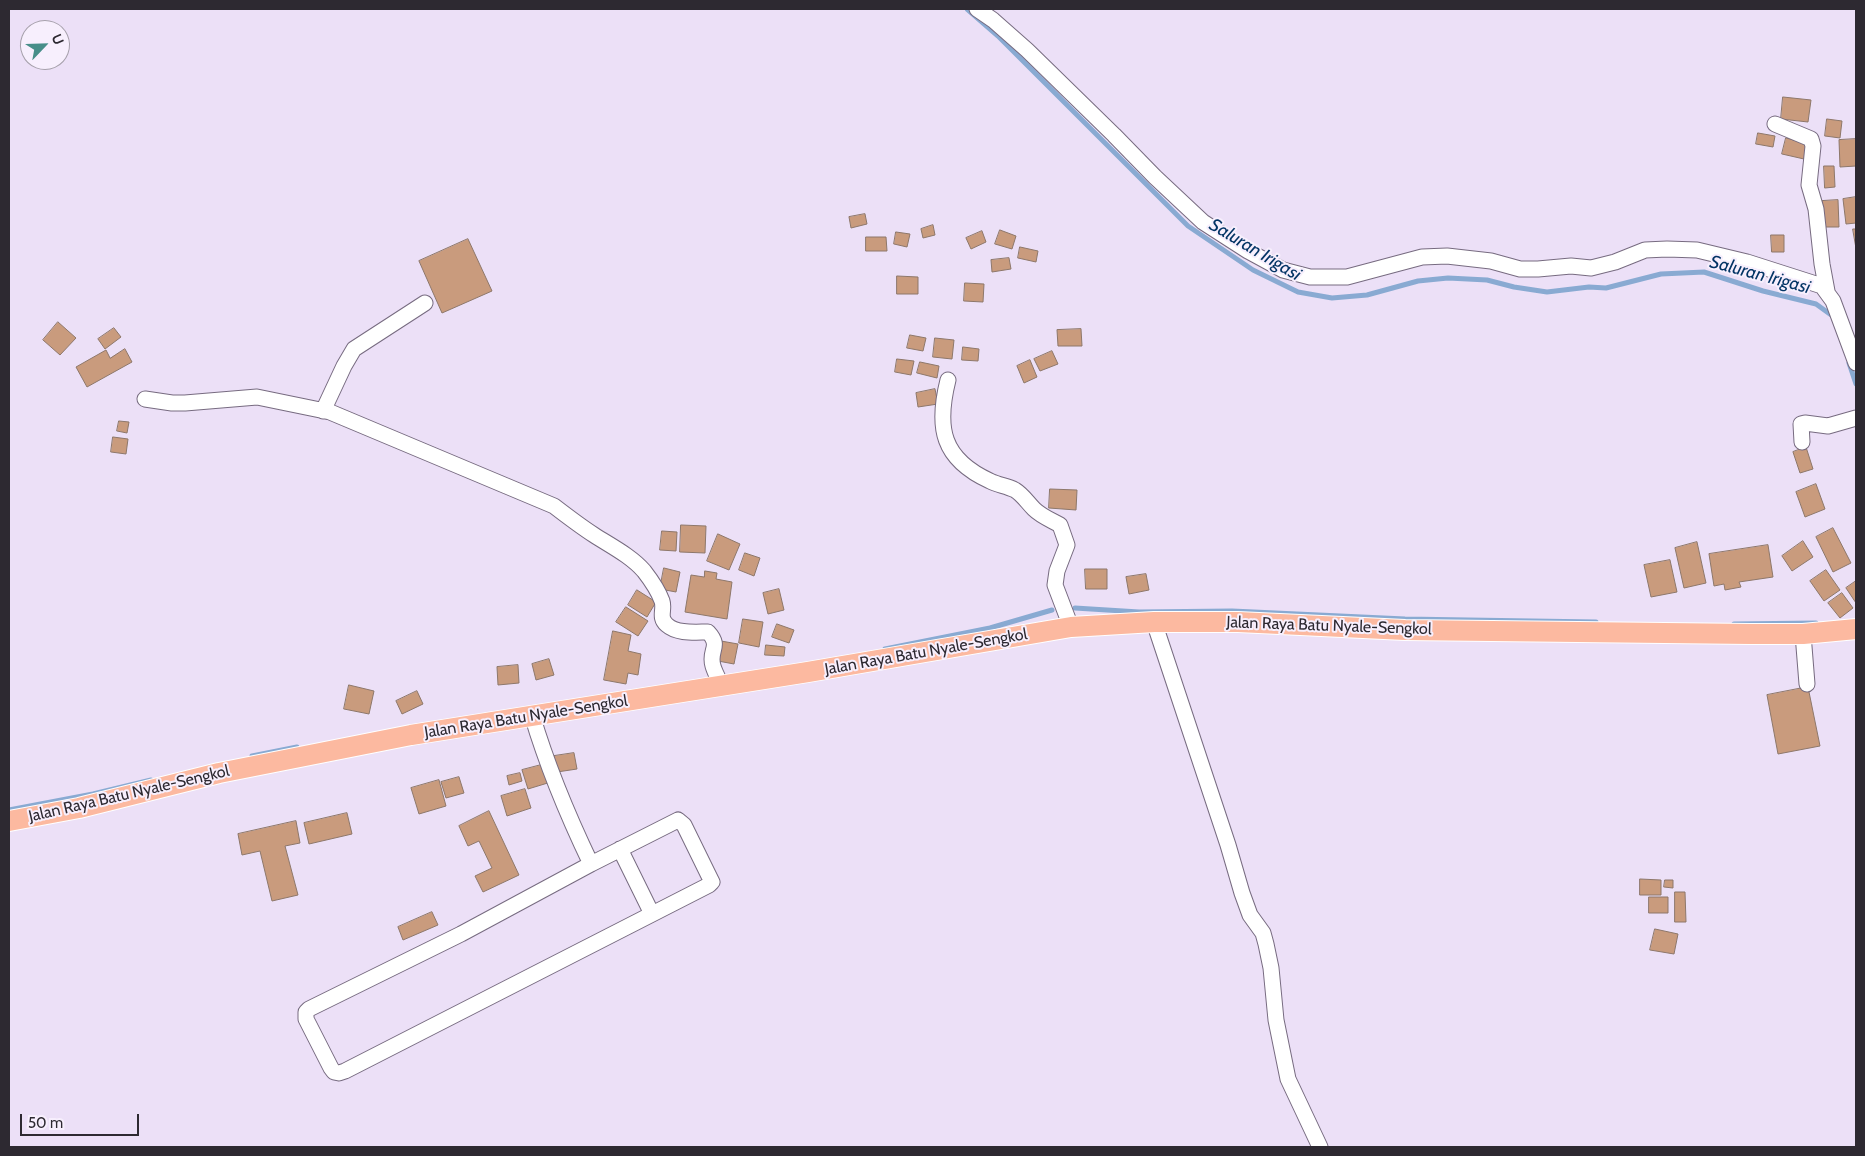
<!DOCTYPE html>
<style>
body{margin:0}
#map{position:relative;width:1865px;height:1156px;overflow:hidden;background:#ece0f7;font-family:Cabin,sans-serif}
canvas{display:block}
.frame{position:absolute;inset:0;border:10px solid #2d2931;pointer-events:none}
.north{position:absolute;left:20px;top:20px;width:50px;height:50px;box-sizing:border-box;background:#f7effd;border:1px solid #a6a0ab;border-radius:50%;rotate:66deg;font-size:14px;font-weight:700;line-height:20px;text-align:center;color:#2d2931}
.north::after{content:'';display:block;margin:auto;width:18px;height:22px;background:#478e89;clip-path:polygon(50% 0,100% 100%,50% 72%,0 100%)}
.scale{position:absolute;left:20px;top:1114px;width:119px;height:22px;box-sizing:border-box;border:2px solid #2d2931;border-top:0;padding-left:6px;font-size:15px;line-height:18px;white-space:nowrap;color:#2d2931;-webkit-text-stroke:4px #f7effd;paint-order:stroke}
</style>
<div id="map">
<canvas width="1865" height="1156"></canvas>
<div class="frame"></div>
<div class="north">U</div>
<div class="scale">50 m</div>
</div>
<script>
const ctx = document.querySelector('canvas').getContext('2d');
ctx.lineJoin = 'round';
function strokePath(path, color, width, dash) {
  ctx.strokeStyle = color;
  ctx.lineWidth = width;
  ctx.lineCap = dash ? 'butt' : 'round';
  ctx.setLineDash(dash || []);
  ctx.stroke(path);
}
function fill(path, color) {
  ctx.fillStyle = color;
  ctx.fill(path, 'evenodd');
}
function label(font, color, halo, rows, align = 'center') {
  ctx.font = font + ' Cabin,sans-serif';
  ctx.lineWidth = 4;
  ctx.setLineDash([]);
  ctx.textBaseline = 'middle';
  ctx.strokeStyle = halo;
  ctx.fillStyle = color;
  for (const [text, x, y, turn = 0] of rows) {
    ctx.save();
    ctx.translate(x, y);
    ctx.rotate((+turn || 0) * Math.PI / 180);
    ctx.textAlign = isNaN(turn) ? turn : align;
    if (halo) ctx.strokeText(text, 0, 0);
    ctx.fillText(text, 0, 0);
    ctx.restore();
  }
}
strokePath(new Path2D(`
 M967 9 998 36 1188 226 1253 270 1298 292 1332 298 1367 295 1418 281 1448 278 1487 280 1514 287 1547 292 1589 287 1606 288 1661 274 1704 272 1763 291 1816 304 1834 317
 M1849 363 1856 384
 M1075 608 1139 612 1232 611 1405 619 1596 622
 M1734 624 1816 623
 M885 649 990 628 1052 610
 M252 756 297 747
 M9 810 93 794 151 780`), '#89aad2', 5);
const building = new Path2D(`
 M1783 97 1811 100 1808 122 1781 119Z
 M1827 119 1842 121 1840 138 1825 136Z
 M1758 133 1775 136 1773 147 1756 144Z
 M1786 138 1808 144 1804 159 1782 154Z
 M1856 139V166L1840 167 1839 140Z
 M1824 166H1834L1835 187 1825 188Z
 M1856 197V223L1846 224 1843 199Z
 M1838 200 1839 227H1823L1822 201Z
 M865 214 867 224 851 228 849 217Z
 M933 225 935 235 923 238 921 229Z
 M1853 229H1856V248Z
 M1000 230 1016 236 1012 249 995 244Z
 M982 231 986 242 971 249 966 238Z
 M896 232 910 234 907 247 894 244Z
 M1771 235H1784V252H1772Z
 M866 237H886L887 251H866Z
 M468 239 492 291 442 313 419 261Z
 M1020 247 1038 251 1036 262 1018 258Z
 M1009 258 1011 269 992 272 991 260Z
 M897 276 918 277V294H897Z
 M965 283 984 284 983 302 964 301Z
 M58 322 76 338 60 355 43 340Z
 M114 328 121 337 105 349 98 339Z
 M1081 329 1082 346H1058L1057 330Z
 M910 335 926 338 923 351 907 348Z
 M935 338 954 340 952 359 933 357Z
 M963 347 979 349 978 361 962 360Z
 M125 349 132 362 87 387 76 367 106 350 110 358Z
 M1052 351 1058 364 1040 371 1034 359Z
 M897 359 914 361 911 375 895 372Z
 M1030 360 1037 377 1024 383 1017 366Z
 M920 362 939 366 937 378 917 373Z
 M935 389 938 404 918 407 916 393Z
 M119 421 129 422 127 433 117 431Z
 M113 437 128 439 126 454 111 452Z
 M1806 447 1813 469 1800 473 1793 452Z
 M1816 484 1825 509 1805 517 1796 492Z
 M1050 489 1077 490 1076 510 1049 508Z
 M681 525 706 526 705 553 680 552Z
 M1833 528 1851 563 1833 572 1816 537Z
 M662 531 677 532 676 551 660 550Z
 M718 534 740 544 729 570 707 561Z
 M1803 541 1813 557 1792 571 1782 556Z
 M1697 542 1706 583 1684 588 1675 548Z
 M1768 545 1773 577 1739 582 1741 587 1725 590 1724 584 1714 586 1709 554Z
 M745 553 760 558 754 576 739 570Z
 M1670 560 1677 592 1651 597 1644 565Z
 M664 568 680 572 676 592 660 589Z
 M1085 569H1107V589H1086Z
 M1826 570 1840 590 1824 601 1810 581Z
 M705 571 717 573 716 579 732 582 727 619 685 612 691 575 704 577Z
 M1146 574 1149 590 1129 594 1126 577Z
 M1856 581V603L1846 588Z
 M779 589 784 610 768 614 763 593Z
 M637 590 656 602 647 617 628 605Z
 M1842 593 1853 608 1840 618 1828 603Z
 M626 607 648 621 638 636 616 622Z
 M743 619 763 622 759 647 739 643Z
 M777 624 794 630 789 643 772 637Z
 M613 631 631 635 628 651 641 654 638 675 628 673 626 684 604 680Z
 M721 641 738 644 734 664 718 661Z
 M766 645 785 647 784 656 765 655Z
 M549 659 554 675 536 680 532 664Z
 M518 665 519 683 498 685 497 667Z
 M349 685 374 691 369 714 344 709Z
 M1808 687 1820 746 1778 754 1767 695Z
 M417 691 423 704 402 714 396 701Z
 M574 753 577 769 557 772 554 756Z
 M545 764 551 782 528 789 522 770Z
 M520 773 522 781 509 785 507 776Z
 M459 777 464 793 446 798 441 782Z
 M439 780 446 806 419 814 411 788Z
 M525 789 531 808 507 816 501 796Z
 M489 811 519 875 483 892 475 876 492 868 479 841 468 846 459 826Z
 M347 813 352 834 309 844 304 823Z
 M296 821 300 843 285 846 298 895 272 901 260 851 242 855 238 834Z
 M1640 879 1661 880V895H1640Z
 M1665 880H1673V888L1664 887Z
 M1675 892H1685L1686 922H1675Z
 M1649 897H1668V913H1649Z
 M432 912 438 925 403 940 398 927Z
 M1655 929 1678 934 1674 954 1650 950Z`);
fill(building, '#c99b7d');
strokePath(building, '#8d776a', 1);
const minor = new Path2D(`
 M977 9 993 20 1027 50 1114 135 1155 177 1203 222 1248 251 1283 270 1310 277H1347L1422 257 1447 256 1491 261 1520 269H1538L1571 266 1591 268 1615 262 1645 250 1667 249 1697 250 1747 262 1822 286 1833 301 1856 363
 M1775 124 1811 139 1813 146 1809 185 1816 209 1822 264 1827 291
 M948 380C936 428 942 459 990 481 998 485 1007 486 1015 490 1023 495 1027 502 1034 509 1041 516 1051 520 1060 525L1067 545 1057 571 1055 585 1071 627
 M145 399 172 403H185L257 397 330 412 554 506C567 516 580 526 594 535 611 546 631 556 644 571 651 580 658 590 662 601 665 610 658 617 667 625 677 634 695 632 708 632 722 647 708 650 713 666 715 673 719 679 721 686
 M323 411 344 366 354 349 425 303
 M1802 442 1801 424 1805 423 1828 426 1856 418
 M1154 622 1228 845 1242 893 1250 915 1263 933 1266 944 1271 968 1276 1020 1288 1079 1320 1147
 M1803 634 1807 684
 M532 715C548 769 567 814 591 864
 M678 820 684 825 708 874 712 882 709 885 345 1071 339 1073 334 1072 331 1068 306 1019V1012L309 1009 461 934 591 864Z
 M620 849 652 914`);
const major = new Path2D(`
 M9 821 79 808 219 773 411 735 808 672 1071 627 1154 622H1238L1405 630 1751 634H1803L1856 629`);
strokePath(minor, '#776b80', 17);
strokePath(major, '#fff', 22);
strokePath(minor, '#fff', 15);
strokePath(major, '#fcb9a0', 20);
label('16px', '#2d2931', '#f7effd', [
 ["Jalan Raya Batu Nyale-Sengkol",1329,626,2],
 ["Jalan Raya Batu Nyale-Sengkol",926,652,-10],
 ["Jalan Raya Batu Nyale-Sengkol",526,717,-9],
 ["Jalan Raya Batu Nyale-Sengkol",129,794,-13]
]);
label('italic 18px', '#033465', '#f7effd', [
 ["Saluran Irigasi",1255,250,31],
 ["Saluran Irigasi",1760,275,15]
]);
</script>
